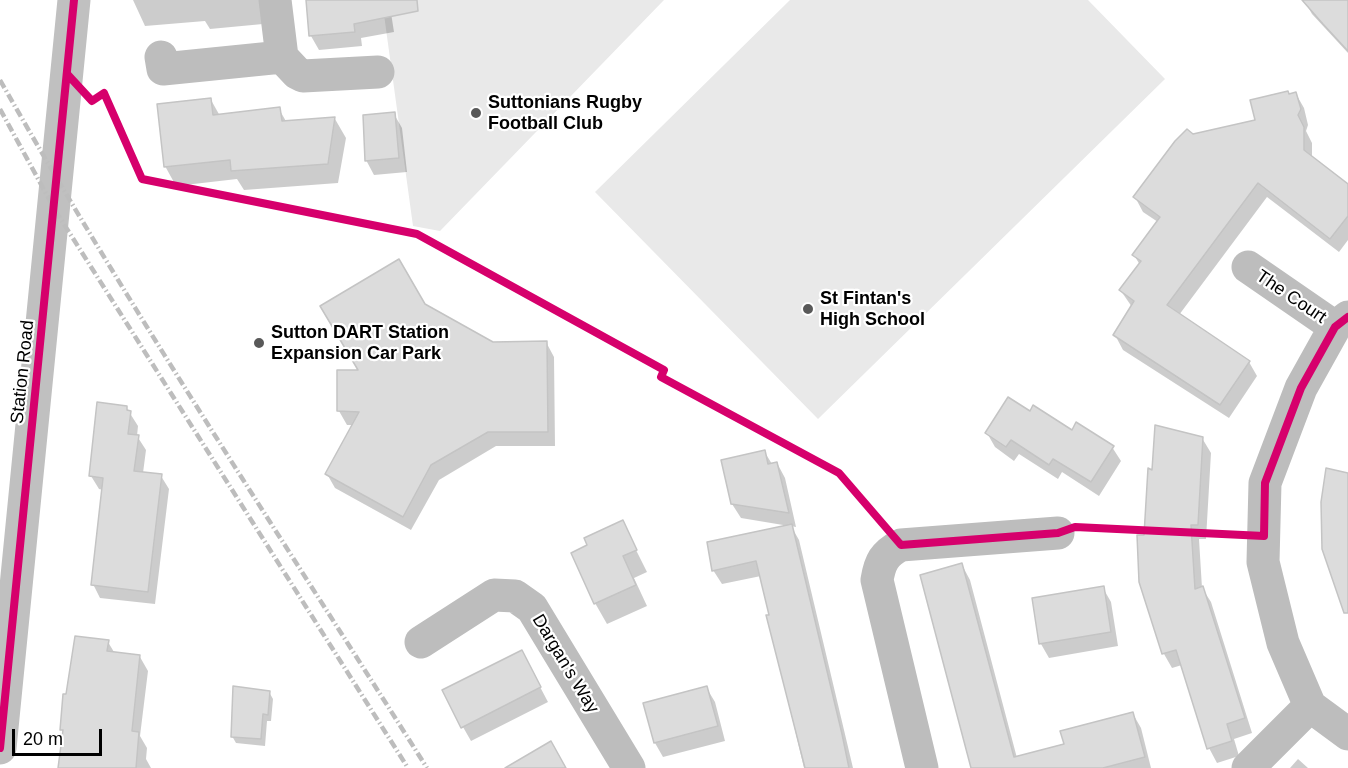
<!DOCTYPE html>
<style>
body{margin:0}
#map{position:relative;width:1348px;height:768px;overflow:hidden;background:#fff;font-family:Arial,sans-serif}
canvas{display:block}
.scale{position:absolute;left:12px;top:729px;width:90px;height:27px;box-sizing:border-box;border:3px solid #000;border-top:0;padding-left:8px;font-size:18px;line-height:21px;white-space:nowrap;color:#000;-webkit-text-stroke:4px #fff;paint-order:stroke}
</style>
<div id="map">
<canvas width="1348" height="768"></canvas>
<div class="scale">20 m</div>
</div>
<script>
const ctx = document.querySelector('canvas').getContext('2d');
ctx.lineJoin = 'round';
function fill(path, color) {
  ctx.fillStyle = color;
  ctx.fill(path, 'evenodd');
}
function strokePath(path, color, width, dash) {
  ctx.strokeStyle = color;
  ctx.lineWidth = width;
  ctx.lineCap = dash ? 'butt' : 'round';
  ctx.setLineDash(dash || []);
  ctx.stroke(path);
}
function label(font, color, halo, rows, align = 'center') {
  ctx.font = font + ' Arial,sans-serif';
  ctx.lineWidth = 4.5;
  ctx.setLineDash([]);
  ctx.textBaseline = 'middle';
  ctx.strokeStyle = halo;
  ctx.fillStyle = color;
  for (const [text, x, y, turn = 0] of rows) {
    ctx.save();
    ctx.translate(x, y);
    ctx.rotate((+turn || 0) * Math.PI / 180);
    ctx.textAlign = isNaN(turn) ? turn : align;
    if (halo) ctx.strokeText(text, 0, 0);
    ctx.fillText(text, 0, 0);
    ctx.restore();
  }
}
fill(new Path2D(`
 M382 0H664L440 231 413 226Z
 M790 0H1088L1165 79 818 419 595 192Z`), '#e9e9e9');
fill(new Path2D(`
 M133 0H260L263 24 210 29 205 21 145 26Z
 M308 0H389L394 32 361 38 362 46 319 50 311 36Z
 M1304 0H1348V53L1312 14Z
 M1296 94 1304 108 1308 125 1306 131 1312 143V158L1348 186V240L1339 252 1267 197 1179 315 1249 362 1257 376 1229 418 1123 350 1115 335 1132 307 1121 291 1140 265 1134 255 1158 222 1143 212 1135 197 1192 136 1257 121 1289 95Z
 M211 100 220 116 279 109 287 123 335 119 346 138 338 183 244 190 237 179 176 186 165 166Z
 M394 114 402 128 407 172 374 175 366 160Z
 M424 305 493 343 546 342 554 357 555 446H496L439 480 411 530 335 488 327 474 353 425H347L339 411 360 372Z
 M126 407 138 426 137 436 146 450 143 473 161 476 169 489 155 604 100 598 93 584 103 490 99 489 91 476Z
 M1030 414 1112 447 1121 461 1099 496 1062 472 1058 479 1019 454 1014 461 995 447 987 433Z
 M1202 438 1211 453 1206 539H1199L1202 588 1211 602 1252 733 1234 739 1239 756 1217 763 1209 748 1182 665 1172 668 1164 654 1141 582 1154 473Z
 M764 451 772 464 777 463 785 478 796 527 791 526 799 540 853 768H804L768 617 771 616 761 576 722 584 713 570 789 526 741 518 732 504Z
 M622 522 647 572 634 578 647 606 607 624 595 603 589 546Z
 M962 565 970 580 1017 758 1065 745 1133 714 1141 728 1151 768H973Z
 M1103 588 1111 602 1118 646 1049 658 1041 644Z
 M108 642 114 652 140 657 148 671 140 736 147 748 146 759 151 768H60L64 734 62 730 68 696Z
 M529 666 548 702 471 741 463 727Z
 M706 687 715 702 725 741 663 757 655 743Z
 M269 692 273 699 271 721H267L265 746 236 743 232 736Z
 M1298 759 1308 768H1290Z`), '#0003');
const building = new Path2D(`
 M306 0H417L418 11 354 24 355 32 309 36Z
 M1302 0H1348V51L1323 24Z
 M1288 91 1289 94 1296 92 1301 109 1298 115 1304 127V150L1348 184V216L1330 239 1258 183 1167 305 1250 361 1220 405 1113 335 1134 301 1119 290 1141 261 1132 255 1160 217 1133 197 1175 141 1187 129 1193 134 1255 120 1250 100Z
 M211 98 213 115 280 107 282 121 335 117 328 164 231 171 230 160 164 167 157 104Z
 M395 112 399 158 365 161 363 115Z
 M399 259 425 304 493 342 547 341 548 432H488L431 465 403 517 325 474 359 412 337 411V370H358L320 306Z
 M1008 397 1030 411 1033 405 1072 430 1076 422 1114 446 1091 482 1053 459 1049 465 1011 440 1006 447 985 433Z
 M97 402 127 406V410L131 411 128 434 139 435 134 471 162 474 148 592 91 585 103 478 89 476Z
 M1155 425 1203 437 1198 525H1191L1195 589 1203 586 1245 718 1227 724 1232 741 1207 749 1176 650 1162 654 1139 582 1137 535H1144L1148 468 1152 470Z
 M765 450 768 464 777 462 789 513 731 504 721 460Z
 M1326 468 1348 473V613H1344L1322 549 1321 502Z
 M623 520 637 550 623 556 636 585 594 604 571 553 587 545 584 538Z
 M792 524 842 734 849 768H805L766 615H769L756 561 712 571 707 542Z
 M962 563 1014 757 1064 744 1060 731 1133 712 1145 757 1103 768H971L920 575Z
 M1104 586 1111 632 1039 644 1032 598Z
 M75 636 109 640 107 651 140 655 132 731 139 732 136 768H58L63 730H60L63 694H66Z
 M522 650 541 687 461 728 442 690Z
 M233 686 270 691 268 715 263 714 261 739 231 737Z
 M707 686 718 726 654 743 643 703Z
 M551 741 566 768H505Z`);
fill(building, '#dcdcdc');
strokePath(building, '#c4c4c4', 1.5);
strokePath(new Path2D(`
 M275 0 282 57
 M161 57 163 69 282 57 297 73 303 76 378 72
 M1248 267 1335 327
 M1348 317 1335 327 1301 388 1265 483 1263 562 1283 643 1310 706 1348 734
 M421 642 494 595 515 596 532 608 629 768
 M922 768 877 580C880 562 884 554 901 545L1058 533
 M1248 768 1310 706`), '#bdbdbd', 33);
strokePath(new Path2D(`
 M0 748 74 0`), '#c0c0c0', 33);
strokePath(new Path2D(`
 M0 80C133 315 283 540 427 768
 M0 109 55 210 408 768`), '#bdbdbd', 4.5, [9, 3, 1.5, 3]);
strokePath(new Path2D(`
 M68 75 92 101 104 93 142 179 417 234 664 370 661 377 839 473 901 545 1058 533 1075 527 1264 536 1265 483 1301 388 1335 327 1348 317
 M0 748 74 0`), '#d6006c', 8);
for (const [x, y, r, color] of [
 [476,113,6,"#595959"],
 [808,309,6,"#595959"],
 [259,343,6,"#595959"]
]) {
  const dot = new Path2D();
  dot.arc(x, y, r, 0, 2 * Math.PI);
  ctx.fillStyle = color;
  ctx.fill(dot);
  strokePath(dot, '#fff', 2);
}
label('bold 18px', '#000', '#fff', [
 ["Suttonians Rugby",488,103],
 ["Football Club",488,124],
 ["St Fintan's",820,299],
 ["High School",820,320],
 ["Sutton DART Station",271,333],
 ["Expansion Car Park",271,354]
], 'left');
label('18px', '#000', '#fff', [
 ["The Court",1291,297,34],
 ["Station Road",23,372,-84],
 ["Dargan's Way",565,664,59]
]);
</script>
